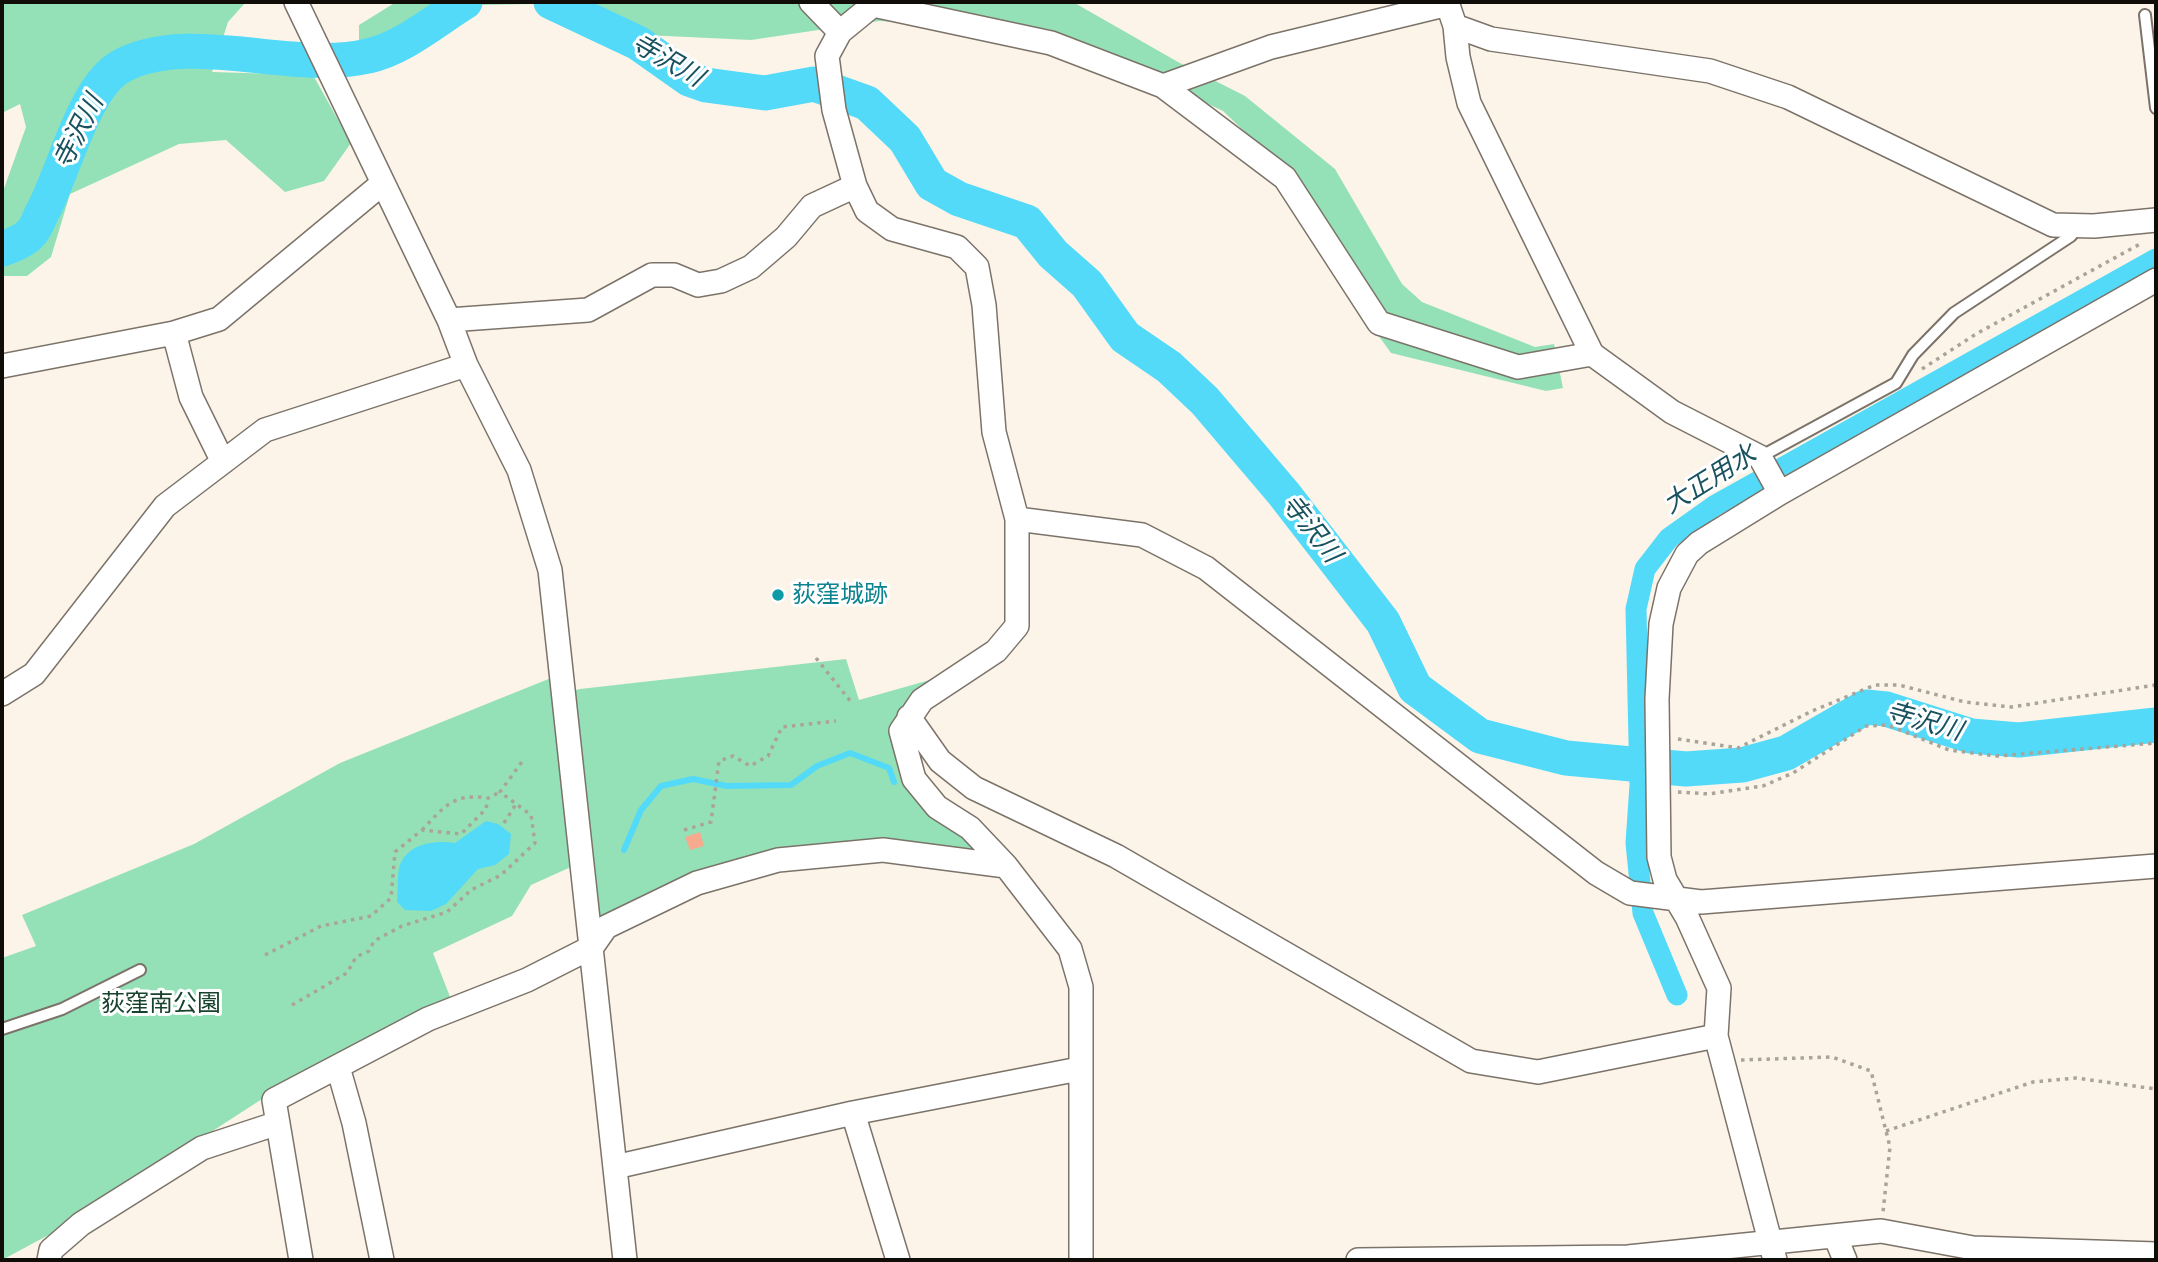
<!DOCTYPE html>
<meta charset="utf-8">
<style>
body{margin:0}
#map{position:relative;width:2158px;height:1262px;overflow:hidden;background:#fcf4e8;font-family:Rubik,sans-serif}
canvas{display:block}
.frame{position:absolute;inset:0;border:4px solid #100d09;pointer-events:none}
</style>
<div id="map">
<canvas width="2158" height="1262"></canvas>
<div class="frame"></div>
</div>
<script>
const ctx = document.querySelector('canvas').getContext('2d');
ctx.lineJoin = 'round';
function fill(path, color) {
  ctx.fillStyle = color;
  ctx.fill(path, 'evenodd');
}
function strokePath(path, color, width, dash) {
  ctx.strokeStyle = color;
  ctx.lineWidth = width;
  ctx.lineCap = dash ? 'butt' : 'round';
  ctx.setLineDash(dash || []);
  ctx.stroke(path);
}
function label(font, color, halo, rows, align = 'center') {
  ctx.font = font + ' Rubik,"Noto Sans JP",sans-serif';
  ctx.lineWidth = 6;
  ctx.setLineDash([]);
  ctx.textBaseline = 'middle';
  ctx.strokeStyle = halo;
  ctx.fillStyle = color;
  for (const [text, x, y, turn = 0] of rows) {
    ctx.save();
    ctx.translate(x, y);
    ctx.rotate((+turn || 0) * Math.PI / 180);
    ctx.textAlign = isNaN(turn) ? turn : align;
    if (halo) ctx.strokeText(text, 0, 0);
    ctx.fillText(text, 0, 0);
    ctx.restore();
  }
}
fill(new Path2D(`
 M2 2H246L228 22 212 72 313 75 351 143 324 181 285 192 226 140 179 144 70 194 51 257 27 276H2V194L26 127 20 104 2 113Z
 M396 2H1073L1178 62 1245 96 1335 169 1402 284 1422 302 1535 347 1554 344 1563 388 1546 391 1391 353 1316 249 1305 189 1223 111 1049 29 879 21 751 40 645 35 537 4 478 5 418 40 359 46V25Z
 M846 659 859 700 951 674 920 695 909 789 967 832 983 854 771 853 601 925 593 857 531 885 512 916 433 953 452 1002 262 1099 69 1224 2 1260V958L36 946 22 915 194 844 340 763 551 678 555 695 580 689Z`), '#95e1b7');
fill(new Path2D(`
 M486 821 498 824 511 834 509 854 495 865 478 869 446 904 431 911 405 910 397 902C398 892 397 878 399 868 406 843 435 840 455 843Z`), '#52daf8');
strokePath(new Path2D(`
 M624 850 641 810 661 786 693 779 727 786 791 785 817 766 850 753 889 768 894 782`), '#52daf8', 6);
strokePath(new Path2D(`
 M1677 995 1643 913 1636 843 1640 785 1636 609 1645 569 1669 538 1714 506 2156 259`), '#52daf8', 21);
strokePath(new Path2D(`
 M551 2 638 43 689 79 706 85 765 93 814 84 867 103 905 139 932 184 959 199 1027 222 1053 254 1087 284 1125 337 1169 367 1205 401 1284 494 1383 622 1415 688 1480 736 1566 758 1686 769 1742 765 1786 753 1866 707 1886 709 1971 736 2019 740 2156 725
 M2 249C10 246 24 241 30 234 36 229 39 218 43 211 63 174 84 87 120 67 187 29 292 74 368 56 402 49 436 20 465 2`), '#52daf8', 35);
fill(new Path2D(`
 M700 832 704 846 690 850 685 837Z`), '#f6aa8e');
const service = new Path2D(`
 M2145 15 2156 108
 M1760 457 1896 383 1913 355 1954 313 2071 236 2079 226
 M2 1029 62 1009 140 970`);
const minor = new Path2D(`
 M296 2 449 320 466 365 519 470 550 570 625 1260
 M811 2 840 32
 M1447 2 1455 26 1458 57 1469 103 1592 354 1672 412 1760 457 1780 493
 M1455 26 1491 39 1710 71 1788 97 2053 225 2094 226 2156 220
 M1163 86 1271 47 1448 4
 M449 320 588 310 652 275H674L698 285 721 281 751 267 786 237 812 206 855 186
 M174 333 191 397 223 462
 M2 366 174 333 219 319 383 183
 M1017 519 1142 535 1206 568 1596 873 1630 893 1701 902 2156 866
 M2 694 34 674 165 506 265 430 466 365
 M909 717 940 761 974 788 1116 856 1471 1061 1538 1072 1716 1036
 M338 1067 354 1123 382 1260
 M853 1113 898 1260
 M615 1167 853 1113 1079 1069
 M1836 1238 1845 1260
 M49 1260 51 1250 81 1224 202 1148 278 1123
 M301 1260 274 1100 428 1019 527 980 592 947 606 927 697 883 778 860 883 850 1006 866
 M1081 1260V987L1070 949 1006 866 970 828 937 807 914 779 901 731 922 700 996 651 1017 626V519L994 432 984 305 977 267 957 247 892 229 867 211 855 186 834 110 827 56 840 32 873 5 1051 43 1163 86 1285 178 1379 323 1518 367 1592 354
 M1358 1260 1628 1257 1881 1231 1973 1248 2156 1254
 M1775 1260 1716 1036 1719 988 1687 917 1665 880 1659 857 1657 699 1661 624 1669 588 1687 554 1699 543 1780 493 2156 280`);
strokePath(service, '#7b7369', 14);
strokePath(minor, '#7b7369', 26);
strokePath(new Path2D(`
 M1922 369 1976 334 2140 244
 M816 658 851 702
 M1678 739 1738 748 1812 711 1875 685H1899L1965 702 2011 707 2156 685
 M1678 792 1709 794 1763 786 1793 773 1866 726 1888 725 1949 750 1997 756 2156 743
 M504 823 516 804
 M422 830C444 807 453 793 487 798
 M684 830 711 822 719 761 733 756 750 766 768 756 782 727 836 721
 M265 955 321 926 371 916 391 898 395 852 422 830 461 834 486 809 488 798 500 792
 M292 1005 347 973 356 957 369 951 374 941 402 926 447 912 471 890 501 875 535 843 531 815 500 792 524 759
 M1741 1060 1832 1057 1871 1071 1890 1147 1883 1212
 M1886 1131 2033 1082 2076 1078 2156 1089`), '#a9a39a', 3.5, [3.5, 5]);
strokePath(service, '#fff', 10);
strokePath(minor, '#fff', 23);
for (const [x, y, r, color] of [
 [778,595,7,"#0f9aa8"]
]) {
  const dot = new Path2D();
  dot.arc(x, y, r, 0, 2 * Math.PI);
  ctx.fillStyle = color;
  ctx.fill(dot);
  strokePath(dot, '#fff', 2.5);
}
label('24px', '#0d838f', '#fff', [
 ["荻窪城跡",792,595]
], 'left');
label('24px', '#17422d', '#fff', [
 ["荻窪南公園",161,1004]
]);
label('italic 26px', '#19525f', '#fff', [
 ["寺沢川",667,61,30],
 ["寺沢川",79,132,-63],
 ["大正用水",1710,480,-32],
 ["寺沢川",1311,529,52],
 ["寺沢川",1924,722,16]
]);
</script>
